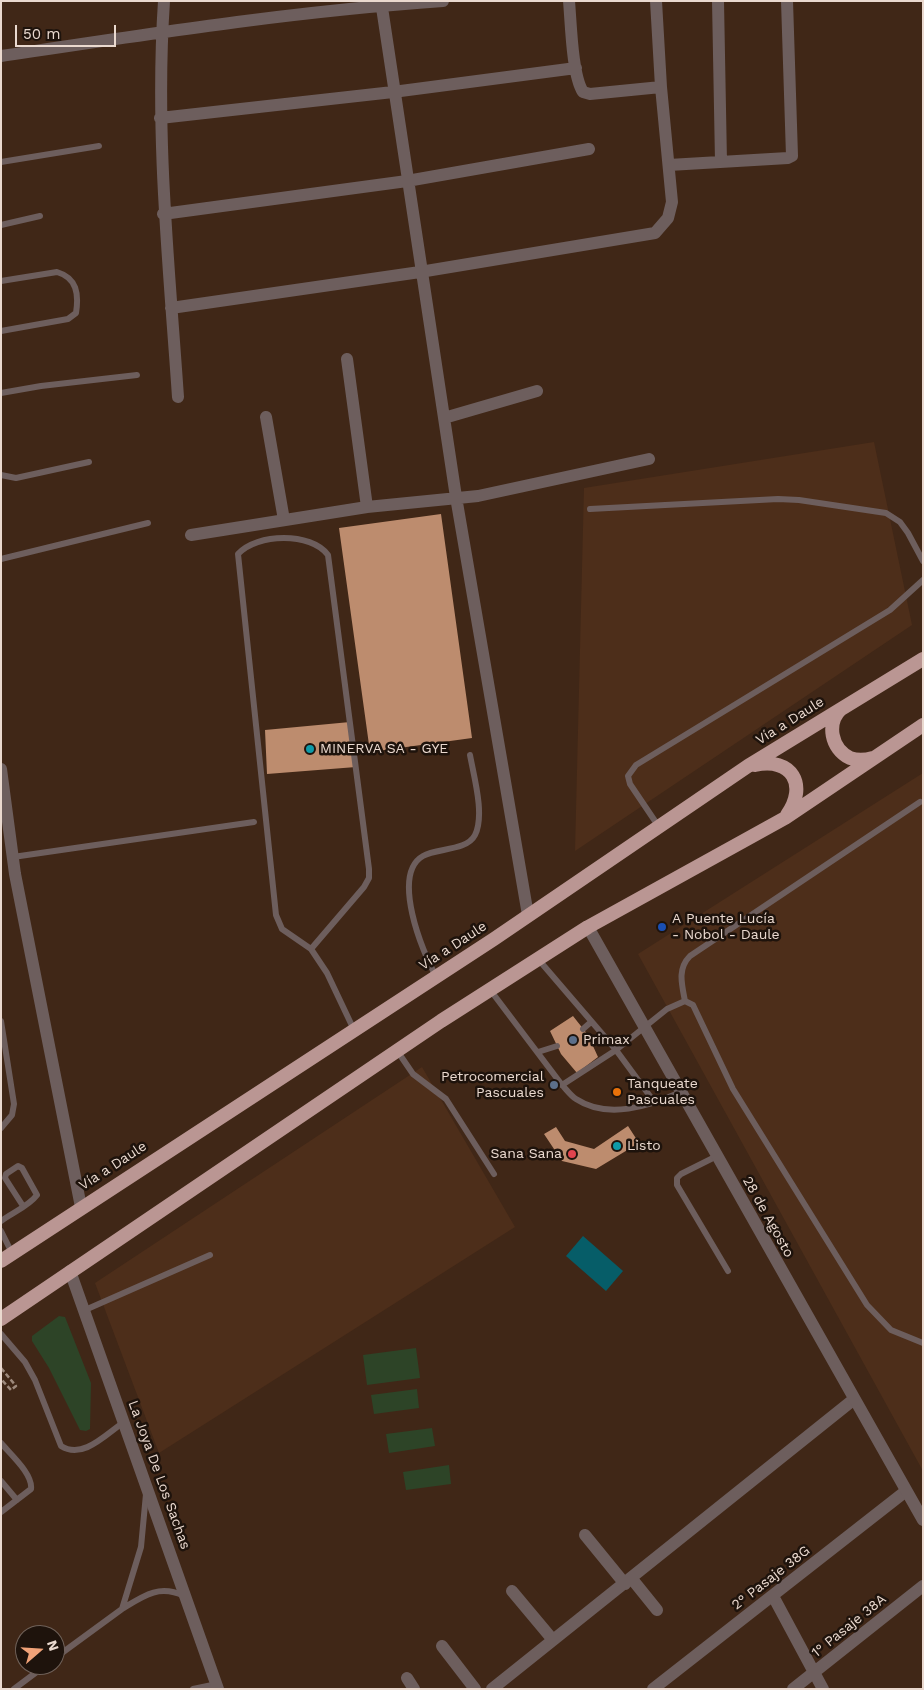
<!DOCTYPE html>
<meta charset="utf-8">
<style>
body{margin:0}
#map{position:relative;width:924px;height:1690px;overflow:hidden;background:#402717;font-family:"Work Sans",sans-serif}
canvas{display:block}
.frame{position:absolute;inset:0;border:2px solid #ead9cf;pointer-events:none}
.north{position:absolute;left:15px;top:1625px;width:50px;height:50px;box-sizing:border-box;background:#1e130c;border:1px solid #70625a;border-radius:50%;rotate:71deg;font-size:14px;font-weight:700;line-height:20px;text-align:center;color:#ead9cf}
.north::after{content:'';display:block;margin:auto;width:18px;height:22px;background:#f0a278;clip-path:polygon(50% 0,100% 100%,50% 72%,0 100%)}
.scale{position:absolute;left:15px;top:25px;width:101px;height:22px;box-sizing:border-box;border:2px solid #ead9cf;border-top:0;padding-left:6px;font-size:15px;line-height:18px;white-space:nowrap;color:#ead9cf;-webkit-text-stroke:4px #1e130c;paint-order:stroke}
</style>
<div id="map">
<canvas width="924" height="1690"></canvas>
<div class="frame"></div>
<div class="north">N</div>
<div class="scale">50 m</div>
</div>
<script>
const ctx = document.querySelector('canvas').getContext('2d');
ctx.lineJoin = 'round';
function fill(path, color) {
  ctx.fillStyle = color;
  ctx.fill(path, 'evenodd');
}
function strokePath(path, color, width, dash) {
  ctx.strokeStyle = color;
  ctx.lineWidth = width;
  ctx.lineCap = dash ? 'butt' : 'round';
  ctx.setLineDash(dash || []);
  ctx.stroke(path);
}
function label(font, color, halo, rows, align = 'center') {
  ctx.font = font + ' "Work Sans",sans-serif';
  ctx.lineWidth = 5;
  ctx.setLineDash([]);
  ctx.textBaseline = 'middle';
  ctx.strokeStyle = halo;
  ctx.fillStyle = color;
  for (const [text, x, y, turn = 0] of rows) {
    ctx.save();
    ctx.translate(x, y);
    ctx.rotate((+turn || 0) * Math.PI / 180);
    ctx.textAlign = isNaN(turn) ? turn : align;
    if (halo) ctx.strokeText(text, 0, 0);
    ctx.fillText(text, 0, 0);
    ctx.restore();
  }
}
fill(new Path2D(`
 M874 442 912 625 575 851 584 488Z
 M923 773V1471L638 954Z
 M422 1067 515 1227 159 1453 95 1283Z`), '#4d2e1a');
fill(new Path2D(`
 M59 1316 65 1317 91 1383 90 1429 86 1431 80 1430 49 1368 32 1341V1336Z
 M416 1348 420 1378 367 1385 363 1355Z
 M417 1389 419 1408 374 1414 371 1395Z
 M432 1428 435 1446 389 1453 386 1434Z
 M449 1465 451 1484 406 1490 403 1472Z`), '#2d4427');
fill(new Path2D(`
 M583 1236 623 1271 606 1291 566 1256Z`), '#065d68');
fill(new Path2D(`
 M441 514 472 738 370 752 339 528Z
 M350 722 356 767 267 774 265 730Z
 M573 1016 588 1035 598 1057 577 1073 561 1054 550 1031Z
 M628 1126 639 1143 596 1169 562 1161 544 1134 556 1127 565 1141 594 1149Z`), '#bd8c6e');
strokePath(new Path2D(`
 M1 1368 16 1386 11 1390 1 1379`), '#9d897c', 2.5, [5, 2.5]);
strokePath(new Path2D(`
 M1 162 99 146
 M1 225 40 216
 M1 281 57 272C77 278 79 294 76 313L68 319 1 331
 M1 393 41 386 137 375
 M1 475 16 478 89 462
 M590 509 778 499 799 500 886 513 900 522 908 533 923 561
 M1 559 148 523
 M659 827 630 784 628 776 636 765 890 610 923 580
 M13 857 254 822
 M311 949 364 887 369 878V869L328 555C311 532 257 533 238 554L276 915 282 929 311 949 327 973 354 1030
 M538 959 616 1050 655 1103
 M436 976C422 952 391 874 423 856 437 848 467 851 475 835 485 815 474 777 470 755
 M491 991 562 1085C566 1089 571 1096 576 1099 608 1120 649 1106 681 1092
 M685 1001C682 985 677 969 690 956L920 802
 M1 1021 14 1104 12 1115 1 1128
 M583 1029 591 1022
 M398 1052 413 1074 446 1099 494 1174
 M538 1052 557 1046
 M562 1085 616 1050 667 1009 685 1001 693 1005 733 1089 867 1305 891 1330 923 1343
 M717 1156 681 1174 677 1178V1185L728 1271
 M1 1221C12 1213 29 1206 37 1195L22 1168 18 1166 6 1174 5 1178 23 1206
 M1 1231 12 1253
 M85 1310 210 1255
 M1 1334 25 1362 35 1380 61 1446C83 1460 106 1434 124 1422
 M1 1443C11 1455 33 1474 31 1489L1 1512
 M1 1481 17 1500
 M122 1609C143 1596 159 1584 184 1596
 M55 1658 122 1609 141 1547 146 1494
 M14 1689 46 1665
 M193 1689 217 1684`), '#6d5e5d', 6);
strokePath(new Path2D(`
 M164 1C155 134 169 265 178 397
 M381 1 456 497 528 915
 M569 1C571 23 572 75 583 92L590 94 661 87
 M718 1 721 162
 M1 56C148 34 295 11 443 1
 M160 118 393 92 576 68
 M669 165 788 158 792 156 787 1
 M163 214 407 181 589 149
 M171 308 420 272 655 233 668 218 672 202 661 87 656 1
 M347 359 367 507
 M266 417 284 520
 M444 418 537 391
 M191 535 367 507 478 496 649 459
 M1 769 15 874 81 1207
 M585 1535 625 1584
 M632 1579 657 1610
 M512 1591 553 1640
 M773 1596 823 1689
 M442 1646 475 1689
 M407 1678 414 1689
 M492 1689 853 1400
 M653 1689 906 1491
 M793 1689 923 1586`), '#6d5e5d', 12);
strokePath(new Path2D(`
 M588 927 923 1520
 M70 1271 218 1689`), '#6d5e5d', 12);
strokePath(new Path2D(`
 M841 709C826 723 831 749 850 758 858 761 866 760 873 758
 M755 765C792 757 808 785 787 815
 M1 1261 494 939 748 766 923 659
 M1 1319 441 1021 538 959 588 927 785 818 923 725`), '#ba9693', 14);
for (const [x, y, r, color] of [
 [310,749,5,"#0f9aa8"],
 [662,927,5,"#1a4fb4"],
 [573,1040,5,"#5c6f8a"],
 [554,1085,5,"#5c6f8a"],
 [617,1092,5,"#e8710a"],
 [617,1146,5,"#0f9aa8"],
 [572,1154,5,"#e0444e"]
]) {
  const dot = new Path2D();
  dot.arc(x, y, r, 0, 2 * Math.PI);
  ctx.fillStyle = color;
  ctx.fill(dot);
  strokePath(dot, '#1e130c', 2);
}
label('14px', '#ead9cf', '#1e130c', [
 ["Vía a Daule",790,721,-32],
 ["Vía a Daule",453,946,-33],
 ["Vía a Daule",113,1166,-33],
 ["28 de Agosto",768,1217,61],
 ["La Joya De Los Sachas",159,1475,70],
 ["2° Pasaje 38G",771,1578,-38],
 ["1° Pasaje 38A",849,1626,-39]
]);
label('14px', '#ead9cf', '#1e130c', [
 ["MINERVA SA - GYE",320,749],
 ["A Puente Lucía",672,919],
 ["- Nobol - Daule",672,935],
 ["Primax",583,1040],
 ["Petrocomercial",544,1077,"right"],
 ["Pascuales",544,1093,"right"],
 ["Tanqueate",627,1084],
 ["Pascuales",627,1100],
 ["Listo",627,1146],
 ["Sana Sana",562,1154,"right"]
], 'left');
</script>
